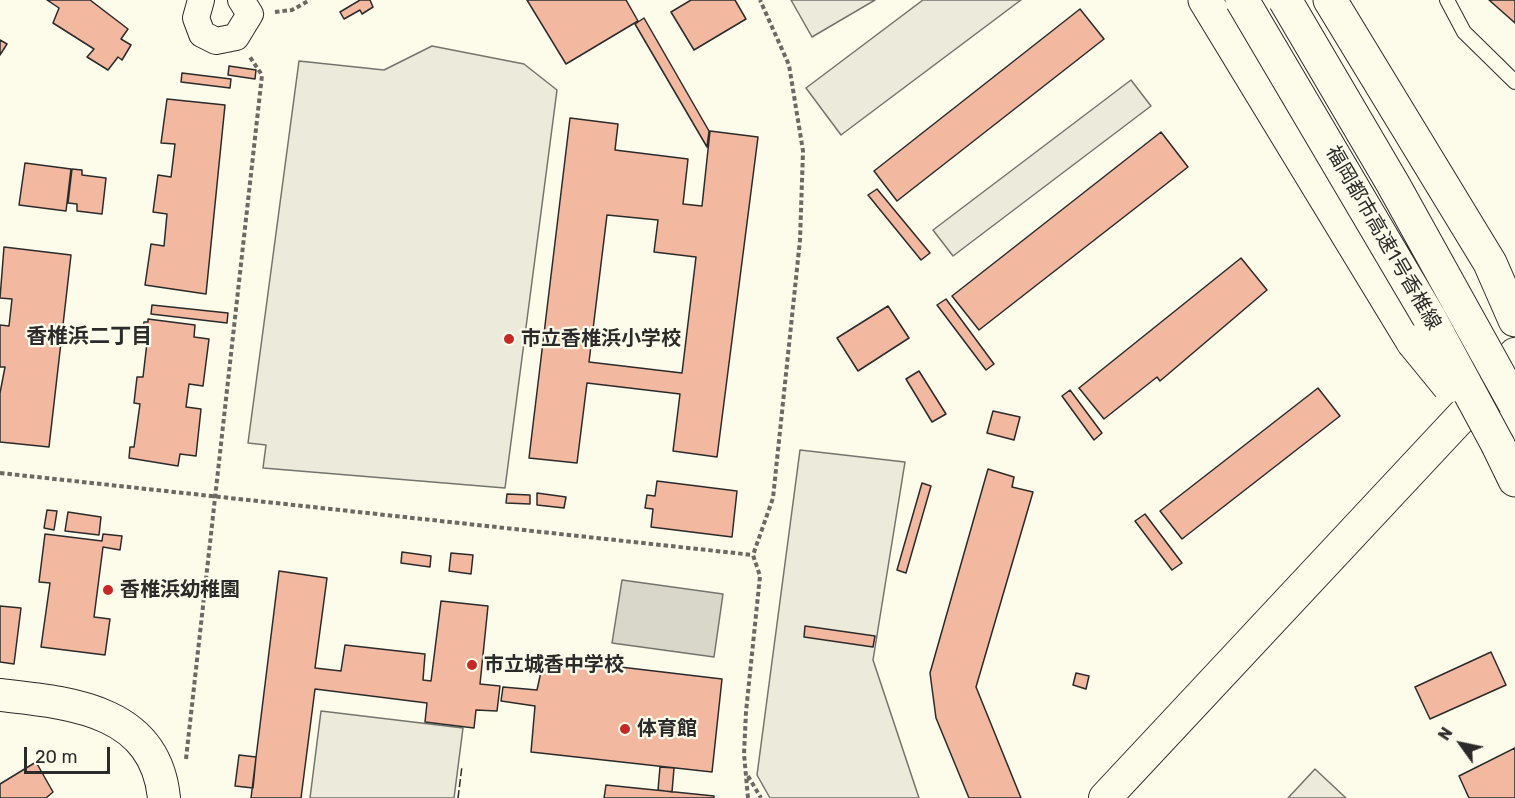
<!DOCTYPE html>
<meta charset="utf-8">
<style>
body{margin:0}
#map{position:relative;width:1515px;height:798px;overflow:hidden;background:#fdfbea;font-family:Rubik,sans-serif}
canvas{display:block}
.north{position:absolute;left:1431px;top:714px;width:60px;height:60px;-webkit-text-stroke:4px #fdfbea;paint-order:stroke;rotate:303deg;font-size:16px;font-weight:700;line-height:24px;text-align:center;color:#2b2b2b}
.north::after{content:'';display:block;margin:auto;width:21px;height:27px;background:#2b2b2b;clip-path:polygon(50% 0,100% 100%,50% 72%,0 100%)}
.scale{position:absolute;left:24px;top:747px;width:86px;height:27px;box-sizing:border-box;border:3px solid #2b2b2b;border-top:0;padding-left:8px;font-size:18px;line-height:21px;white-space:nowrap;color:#2b2b2b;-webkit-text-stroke:4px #fdfbea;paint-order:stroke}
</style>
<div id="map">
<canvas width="1515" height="798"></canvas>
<div class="north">N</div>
<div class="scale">20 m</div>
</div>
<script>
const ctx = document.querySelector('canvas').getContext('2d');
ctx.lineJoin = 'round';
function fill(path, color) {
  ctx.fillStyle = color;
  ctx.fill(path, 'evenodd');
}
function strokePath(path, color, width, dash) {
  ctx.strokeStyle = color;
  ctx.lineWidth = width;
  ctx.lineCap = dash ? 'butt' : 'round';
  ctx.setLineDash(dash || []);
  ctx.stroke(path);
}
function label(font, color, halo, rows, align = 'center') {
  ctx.font = font + ' Rubik,"Noto Sans JP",sans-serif';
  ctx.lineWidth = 4.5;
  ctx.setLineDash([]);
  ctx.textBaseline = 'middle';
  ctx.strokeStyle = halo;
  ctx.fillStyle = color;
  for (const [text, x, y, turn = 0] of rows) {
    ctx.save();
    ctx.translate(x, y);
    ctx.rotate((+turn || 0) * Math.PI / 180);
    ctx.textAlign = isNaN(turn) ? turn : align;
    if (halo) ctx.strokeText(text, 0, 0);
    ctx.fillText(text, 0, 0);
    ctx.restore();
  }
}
const green = new Path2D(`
 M432 46 524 64 557 90 505 488 263 468 266 445 248 443 299 61 384 70Z
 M321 711 463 728 454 798H310Z`);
fill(green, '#ecebdb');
strokePath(green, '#74746e', 1.5);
const parking = new Path2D(`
 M791 0H875L812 37Z
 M923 0H1021L841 135 806 88Z
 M1131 80 1151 106 953 256 933 230Z
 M800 450 905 462 873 660 919 798H770L757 775Z
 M1315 769 1346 798H1288Z`);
fill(parking, '#eceadb');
strokePath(parking, '#74746e', 1.5);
const water = new Path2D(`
 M622 580 723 594 714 657 612 643Z`);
fill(water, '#d8d7c9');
strokePath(water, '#74746e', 1.5);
const building = new Path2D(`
 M47 0H90L128 29 121 39 131 45 122 60 118 57 108 70 87 57 94 49 53 23 59 8Z
 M360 0H370L373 7 362 14 360 10 344 19 340 12Z
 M527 0H626L638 21 566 64Z
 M691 0H735L746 19 694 50 671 12Z
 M1489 0H1515V23Z
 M1080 9 1104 39 897 201 874 171Z
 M644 18 709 131 707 147 635 24Z
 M0 40 7 44 0 55Z
 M229 66 256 70 255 79 228 75Z
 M182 73 231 79 230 88 181 82Z
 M167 99 225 105 206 294 145 285 151 244 164 246 167 214 153 212 158 175 171 177 175 144 161 143Z
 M570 118 618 124 615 150 688 159 683 204 702 206 710 131 758 137 717 457 673 451 680 394 587 383 577 463 529 458ZM607 215 658 220 654 252 696 257 682 373 589 362Z
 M1161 132 1188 167 979 330 952 296Z
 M25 163 71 169 66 211 19 205Z
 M72 169 82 170V175L106 178 102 214 77 211V204L68 203Z
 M877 189 930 253 921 260 868 195Z
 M4 247 71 255 49 447 0 442V393L5 367H0V325L9 326 12 299 0 298Z
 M1241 258 1267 290 1160 381 1157 377 1104 419 1079 388Z
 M946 299 994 364 986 370 937 305Z
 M152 305 228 313 227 323 151 314Z
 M888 306 909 338 858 371 837 338Z
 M148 319 195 325 194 337 209 339 203 386 189 384 186 407 201 409 196 456 180 454 178 466 129 458 130 447H134L140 404 134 403 137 377H143L148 334 142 333 144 322H148Z
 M919 371 946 414 932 422 906 379Z
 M1318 388 1340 416 1182 539 1160 511Z
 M1070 390 1102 433 1094 440 1062 396Z
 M993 411 1020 417 1014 440 987 433Z
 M988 469 1014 477 1012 487 1033 492 976 687 1021 798H969L936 718 930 673Z
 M657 481 737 491 732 537 651 527 653 509 645 508 647 495 655 496Z
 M922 483 931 486 906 573 897 570Z
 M537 493 566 497 564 508 537 505Z
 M507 494 530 495V504L506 503Z
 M47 510 57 511 54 530 44 528Z
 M68 512 101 517 99 535 65 531Z
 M1145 514 1182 563 1172 570 1135 521Z
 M45 534 102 541 103 534 122 536 120 550 103 547 94 617 110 619 105 655 41 647 50 583 39 582Z
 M402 552 431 556 430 567 401 563Z
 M451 553 473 555 471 574 449 571Z
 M279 571 327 578 315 668 341 671 345 645 425 654 423 680 431 681 441 601 488 606 480 684 500 686 497 711 476 710 474 728 425 722 427 703 315 689 301 798H251Z
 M0 606 21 608 14 664 0 662Z
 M805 626 875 636 873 647 804 637Z
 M1491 652 1506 685 1430 719 1415 687Z
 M544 658 722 679 712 772 531 752 535 706 501 701 503 687 537 690Z
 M1076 673 1089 676 1086 689 1073 685Z
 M1515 748V798H1469L1459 776Z
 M239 755 256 757 253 788 235 786Z
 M36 762 53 792 46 798H0V784Z
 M660 767 674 768 672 792 658 790Z
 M606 785 714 796V798H604Z`);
fill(building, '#f2b8a0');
strokePath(building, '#2b2b2b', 1.5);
const service = new Path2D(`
 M1447 0 1464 32 1515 82`);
const minor = new Path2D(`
 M201 0 196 18 202 34 216 41 236 37 250 14 241 0`);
const tertiary = new Path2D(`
 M0 695C70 703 155 709 164 798
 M1105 798 1478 399 1515 354`);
const motorway = new Path2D(`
 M1205 0 1413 342
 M1330 0 1490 263 1515 320
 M1498 445 1515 480`);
strokePath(service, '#2b2b2b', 16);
strokePath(minor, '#2b2b2b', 28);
strokePath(tertiary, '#2b2b2b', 34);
strokePath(motorway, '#2b2b2b', 35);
strokePath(new Path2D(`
 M275 12 292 10 310 0
 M0 473 753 555
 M186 759 262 75 250 57
 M748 776 761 798
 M748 798 744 754 746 712 760 576 753 555 773 498 800 240 803 151 789 65 760 0`), '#6a6964', 4, [4.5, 3]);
strokePath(service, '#fdfbea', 14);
strokePath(minor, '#fdfbea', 26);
strokePath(tertiary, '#fdfbea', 32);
strokePath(motorway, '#fdfbea', 33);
const motorwayBridge = new Path2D(`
 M1242 0 1430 319 1498 445
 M1285 0 1393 184 1515 404
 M1413 342 1449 386`);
strokePath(motorwayBridge, '#2b2b2b', 35, []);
strokePath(motorwayBridge, '#fdfbea', 33);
strokePath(new Path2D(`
 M458 798 462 766`), '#2b2b2b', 1.5, [8, 3]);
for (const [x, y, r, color] of [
 [509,339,6,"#c62828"],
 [108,590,6,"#c62828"],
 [472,665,6,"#c62828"],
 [625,729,6,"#c62828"]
]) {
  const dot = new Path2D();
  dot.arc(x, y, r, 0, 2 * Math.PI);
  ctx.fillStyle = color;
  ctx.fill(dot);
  strokePath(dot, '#fdfbea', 2);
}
label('20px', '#2b2b2b', '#fdfbea', [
 ["福岡都市高速1号香椎線",1383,238,60]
]);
label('bold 20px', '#2b2b2b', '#fdfbea', [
 ["市立香椎浜小学校",521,339],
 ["香椎浜幼稚園",120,590],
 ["市立城香中学校",484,665],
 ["体育館",637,729]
], 'left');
label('bold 21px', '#2b2b2b', '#fdfbea', [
 ["香椎浜二丁目",89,337]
]);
</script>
